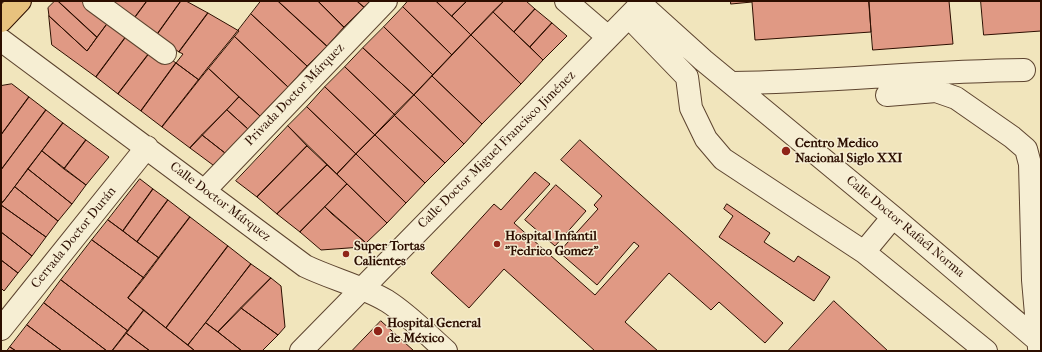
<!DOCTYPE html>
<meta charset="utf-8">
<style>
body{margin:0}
#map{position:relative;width:1042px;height:352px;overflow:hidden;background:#f1e5bc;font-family:"IM FELL French Canon",serif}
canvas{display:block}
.frame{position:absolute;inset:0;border:2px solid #2c0e00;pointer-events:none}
</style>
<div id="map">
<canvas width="1042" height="352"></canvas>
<div class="frame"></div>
</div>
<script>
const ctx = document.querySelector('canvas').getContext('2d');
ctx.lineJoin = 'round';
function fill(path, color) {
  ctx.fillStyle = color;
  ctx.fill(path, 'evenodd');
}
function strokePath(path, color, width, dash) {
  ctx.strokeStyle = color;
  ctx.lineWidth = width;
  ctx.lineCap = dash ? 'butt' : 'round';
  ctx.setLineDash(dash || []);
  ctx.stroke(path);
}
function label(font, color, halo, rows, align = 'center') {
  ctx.font = font + ' "IM FELL French Canon",serif';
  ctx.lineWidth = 3;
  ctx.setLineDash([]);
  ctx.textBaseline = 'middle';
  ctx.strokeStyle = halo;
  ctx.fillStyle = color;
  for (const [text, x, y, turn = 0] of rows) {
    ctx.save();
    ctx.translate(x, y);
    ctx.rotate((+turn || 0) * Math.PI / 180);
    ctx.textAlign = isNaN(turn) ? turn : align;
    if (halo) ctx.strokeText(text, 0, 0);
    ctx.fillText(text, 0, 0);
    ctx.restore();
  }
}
const building = new Path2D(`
 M55 1H58L97 37 87 51 49 16 48 8Z
 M58 1H89L112 17 97 37Z
 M107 1H147L133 20Z
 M147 1H181L156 36 133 20Z
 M181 1H186L208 13 179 52 156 36Z
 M261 1H278L327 46 307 66 251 14Z
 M278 1H318L344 27 327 46Z
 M318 1H357L364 7 344 27Z
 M357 1H370L364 7Z
 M408 1H436L471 35 452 55 403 7Z
 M436 1H467L452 16Z
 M467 1H504L471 35 452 16Z
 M504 1H526L535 9 514 32 493 12Z
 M731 1H869L871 32 755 40 752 2 731 4Z
 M869 1H949L953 44 873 50Z
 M981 1H1041V31L984 35Z
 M403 7 452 55 433 75 384 27Z
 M535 9 552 23 530 47 514 32Z
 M493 12 543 60 521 84 471 35Z
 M208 13 239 31 199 80 176 63 183 54 179 52Z
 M251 14 307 66 288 87 234 36Z
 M49 16 87 51 112 17 131 30 96 77 52 45Z
 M552 23 567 36 543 60 530 47Z
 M384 27 433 75 414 95 363 48Z
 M131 30 154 47 118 94 96 77Z
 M471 35 521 84 482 124 432 76Z
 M234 36 288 87 260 116 208 68Z
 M154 47 176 63 141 111 118 94Z
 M363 48 414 95 395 115 345 67Z
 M176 63 199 80 162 127 141 111Z
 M345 67 395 115 375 135 325 87Z
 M208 68 239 97 190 148 162 127Z
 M432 76 482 124 464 144 414 95Z
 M12 84 29 97 1 135V86Z
 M325 87 375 135 356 154 307 107Z
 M414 95 464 144 445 163 394 115Z
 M29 97 46 110 1 170V135Z
 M239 97 260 116 248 129 227 110Z
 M307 107 356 154 337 174 288 126Z
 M46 110 63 123 3 202 1 201V170Z
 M227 110 248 129 225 153 202 135Z
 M394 115 445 163 425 183 375 135Z
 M63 123 86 140 64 169 42 151Z
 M288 126 307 146 257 197 236 181Z
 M202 135 225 153 213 165 190 148Z
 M375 135 425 183 406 203 356 154Z
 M86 140 109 157 86 185 64 169Z
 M580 140 783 323 765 343 719 302 711 310 669 273 625 322 658 351H595L504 269 469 308 431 273 494 204 501 210 535 172 550 184 514 223 595 295 639 246 634 242 597 285 559 252 598 209 594 205 602 196 561 160Z
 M307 146 327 165 277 214 257 197Z
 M42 151 86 185 72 204 28 169Z
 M356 154 406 203 387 223 337 174Z
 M327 165 347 184 300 232 277 214Z
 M28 169 72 204 58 221 15 187Z
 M140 179 153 189 123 231 108 220Z
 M347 184 387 223 366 243 325 207Z
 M556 185 586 211 555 246 525 220Z
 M15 187 58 221 46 237 1 205Z
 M153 189 168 200 137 242 123 231Z
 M168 200 190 217 159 258 137 242Z
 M727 204 770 233 764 242 794 262 798 256 830 277 814 301 719 237 733 216 724 209Z
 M1 205 46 237 32 256 1 232Z
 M325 207 332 214 366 243 362 247 321 250 300 232Z
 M190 217 228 246 166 328 128 298Z
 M108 220 159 258 144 278 92 240Z
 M1 232 32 256 18 273 1 260Z
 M92 240 144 278 128 298 144 310 128 331 61 280Z
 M228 246 251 264 188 345 166 328Z
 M1 260 18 273 4 291 1 288Z
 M251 264 271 278 218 332 206 323Z
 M271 278 281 286 285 327 278 335 241 308Z
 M61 280 128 331 112 351H107L44 303Z
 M834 301 888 351H788Z
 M44 303 107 351H62L27 325Z
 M241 308 278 335 262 351H242L218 332Z
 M144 310 166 328 195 351H150L126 333Z
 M381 321 414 351H352Z
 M206 323 218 332 242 351H195L188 345Z
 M27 325 62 351H16L10 347Z
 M126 333 150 351H112Z
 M10 347 16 351H7Z`);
fill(building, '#e09984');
strokePath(building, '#2c0e00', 1);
const minor = new Path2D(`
 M94 1 165 53
 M566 1 608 37
 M641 4 703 60 893 217 1041 343
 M629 17 687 77 691 108 706 139 723 159 864 252 986 351
 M1 40 305 266C332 279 362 286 387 301 409 315 427 334 446 351
 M732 83C830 82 927 71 1024 70
 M887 95 936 91 956 98 1012 137 1026 149 1030 164 1033 280 1039 348
 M205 190 386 1
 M864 252 893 217
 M1 329 147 147
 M301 351 639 6`);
const major = new Path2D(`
 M1 21 20 1`);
strokePath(minor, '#5d442f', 24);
strokePath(major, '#2c0e00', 24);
strokePath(minor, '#f6eed3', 22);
strokePath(major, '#e8c27e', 22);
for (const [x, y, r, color] of [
 [786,151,5,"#8f2418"],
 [497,244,4,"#8f2418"],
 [346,254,4,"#8f2418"],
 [378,331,5,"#8f2418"]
]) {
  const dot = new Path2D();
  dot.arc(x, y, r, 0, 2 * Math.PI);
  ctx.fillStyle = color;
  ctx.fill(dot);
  strokePath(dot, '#f6eed3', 1.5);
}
label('13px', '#2c0e00', '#f6eed3', [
 ["Privada Doctor Márquez",295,95,-46],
 ["Calle Doctor Miguel Francisco Jiménez",497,150,-45],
 ["Calle Doctor Márquez",220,202,37],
 ["Calle Doctor Rafaél Norma",905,227,40],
 ["Cerrada Doctor Durán",74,238,-51]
]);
label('bold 13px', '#2c0e00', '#f6eed3', [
 ["Centro Medico",795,144],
 ["Nacional Siglo XXI",795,159],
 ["Hospital Infantil",505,237],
 ["\"Fedrico Gomez\"",505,252],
 ["Super Tortas",354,247],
 ["Calientes",354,262],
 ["Hospital General",387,324],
 ["de México",387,339]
], 'left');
</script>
